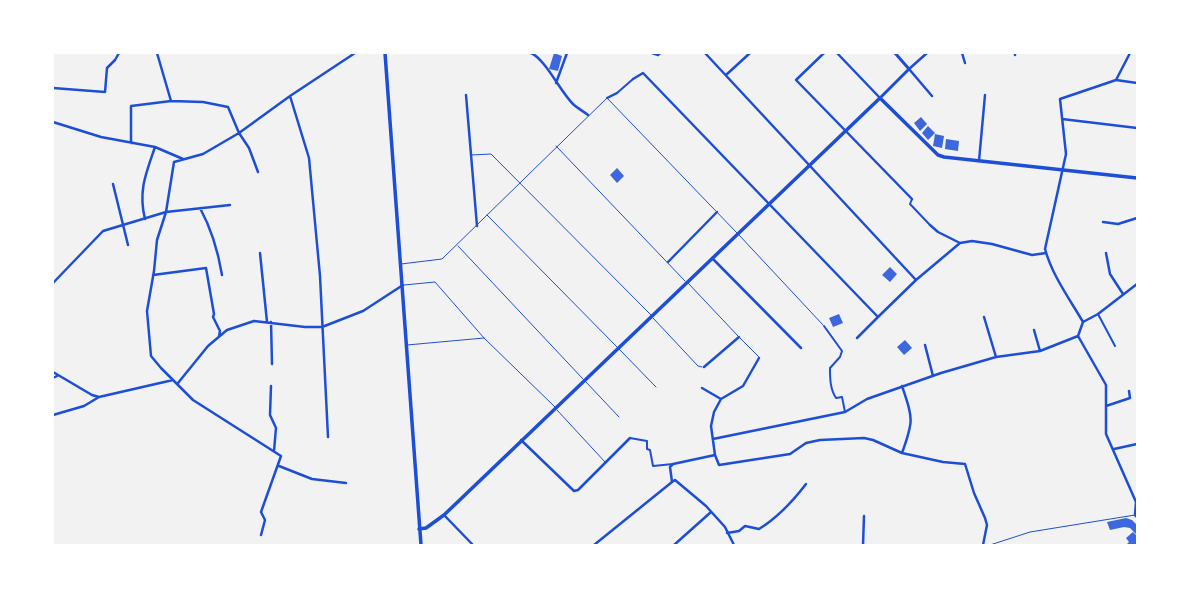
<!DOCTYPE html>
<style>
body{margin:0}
#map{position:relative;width:1190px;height:598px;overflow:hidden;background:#f2f2f2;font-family:Barlow,sans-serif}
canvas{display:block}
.frame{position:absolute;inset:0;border:54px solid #fff;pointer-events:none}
</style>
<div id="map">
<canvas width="1190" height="598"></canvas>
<div class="frame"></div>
</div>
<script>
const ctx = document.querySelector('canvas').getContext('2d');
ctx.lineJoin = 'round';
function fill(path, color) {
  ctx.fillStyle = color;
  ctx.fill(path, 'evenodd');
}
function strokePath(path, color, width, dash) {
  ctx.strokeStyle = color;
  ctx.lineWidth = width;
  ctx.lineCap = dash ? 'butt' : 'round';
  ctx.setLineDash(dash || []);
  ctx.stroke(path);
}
fill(new Path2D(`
 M554 53 562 56 558 71 549 69Z
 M921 117 927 124 920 131 914 123Z
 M928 126 935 133 928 140 922 133Z
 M935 134 944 136 942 148 933 146Z
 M946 139 959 141 958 151 945 149Z
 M617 168 624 176 617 183 610 175Z
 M890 267 897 274 890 282 882 275Z
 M839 314 843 323 833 327 829 318Z
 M905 340 912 348 904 355 897 347Z
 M1126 518 1132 520 1137 525V535L1130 528 1124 527 1110 530 1107 522Z
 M1133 532 1137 536V544L1126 545 1129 542 1126 538Z`), '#3d67dc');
strokePath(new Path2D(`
 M556 146 685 281
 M471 155 491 154 651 315
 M487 215 617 347
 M739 235 823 325
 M458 246 583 379
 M401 264 442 259 607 98 737 233
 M688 283 738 336
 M404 285 435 282 484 338 555 407
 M653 318 698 366 702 367
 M740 338 759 357
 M407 345 484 338
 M619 349 656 387
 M585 381 619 417
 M557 410 605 462
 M990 545 1030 532 1135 515`), '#1d4ed8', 1);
strokePath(new Path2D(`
 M617 93 633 79
 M912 199 910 204 930 225
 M1098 314 1115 346
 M824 326 842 351 840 357 830 368C830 378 830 389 836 398L842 397 845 412
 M630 438 647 441V449L650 450 653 466 673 464`), '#1d4ed8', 2);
strokePath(new Path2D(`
 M157 53 171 101 203 102 228 107 239 133 249 148 258 172
 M531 53C545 59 560 91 573 104 577 108 583 111 588 115
 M652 53 658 55 660 53
 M705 53 916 280
 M824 53 796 80 912 199
 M837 53 880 98
 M927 53 909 69 932 96
 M962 53 965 63
 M1015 53V55
 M1130 53 1116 80 1060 99 1066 154 1045 249C1052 275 1069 298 1083 322L1078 336 1106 385V434L1136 502 1135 515 1137 517
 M726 75 750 53
 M633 79 643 73 878 317 857 338
 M1116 80 1137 83
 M556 83 567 53
 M53 88 105 92 107 68 115 60 119 53
 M466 95 477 226
 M290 96 309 158 320 276 328 437
 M607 98 617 93
 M1062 119 1137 128
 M53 122 101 137 155 147 183 159
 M131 143V106L171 101
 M979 161 985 95
 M113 184 128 245
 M200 208C212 230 218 251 222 275
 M145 219C138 191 146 173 155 147
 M1103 222 1118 224 1137 218
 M930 225 938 232 960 243
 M260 253 267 322
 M1106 253 1110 274 1123 294
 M712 258 801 348
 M668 262 717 212
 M153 275 206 268 214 314 213 317 220 331 219 336
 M53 283 103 231 166 212 230 205
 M878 317 916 280 960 243 972 241 992 244 1032 255 1046 253
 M984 317 996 357
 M271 322 272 364
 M1083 322 1098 314 1137 284
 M1034 330 1040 351
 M925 345 933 376
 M704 367 739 337
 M53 372 92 395 99 397 173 380
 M53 378 57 376
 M178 383 208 346 227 330 254 321 305 327H322L363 311 403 285
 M271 386 270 415 276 428 274 451
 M702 388 721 399
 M1106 406 1130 398 1129 391
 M53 415 84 406 99 397
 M713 439 845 412 867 399 941 373 996 357 1040 351 1078 336
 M521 440 574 491 578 490 630 438
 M1114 449 1137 444
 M902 453C914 420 913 419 902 386
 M715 455 719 465 790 454 806 443 820 440 864 438 873 440 902 453 943 462 965 464 974 493 985 518 987 525 983 545
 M279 466 312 479 346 483
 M672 482 670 467 673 464 715 455 711 426 714 412 721 399 743 386 759 358
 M672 482 675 480 706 506 725 527 734 545
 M444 515 473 545
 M727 533 739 531 745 526 759 529C777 518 793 501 806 484
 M261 535 265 520 261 512 281 456 193 400 161 368 151 356 147 311 154 271 157 240 166 212 174 162 203 154 239 133 290 96 355 53
 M594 545 672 482
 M674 545 711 512
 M863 545 864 516`), '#1d4ed8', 2.5);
strokePath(new Path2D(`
 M880 98 909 69 895 53`), '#1d4ed8', 3);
strokePath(new Path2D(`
 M385 53 421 545
 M419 529 426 528 444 515 880 98 938 155 944 157 1137 178`), '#1d4ed8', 3.5);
</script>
